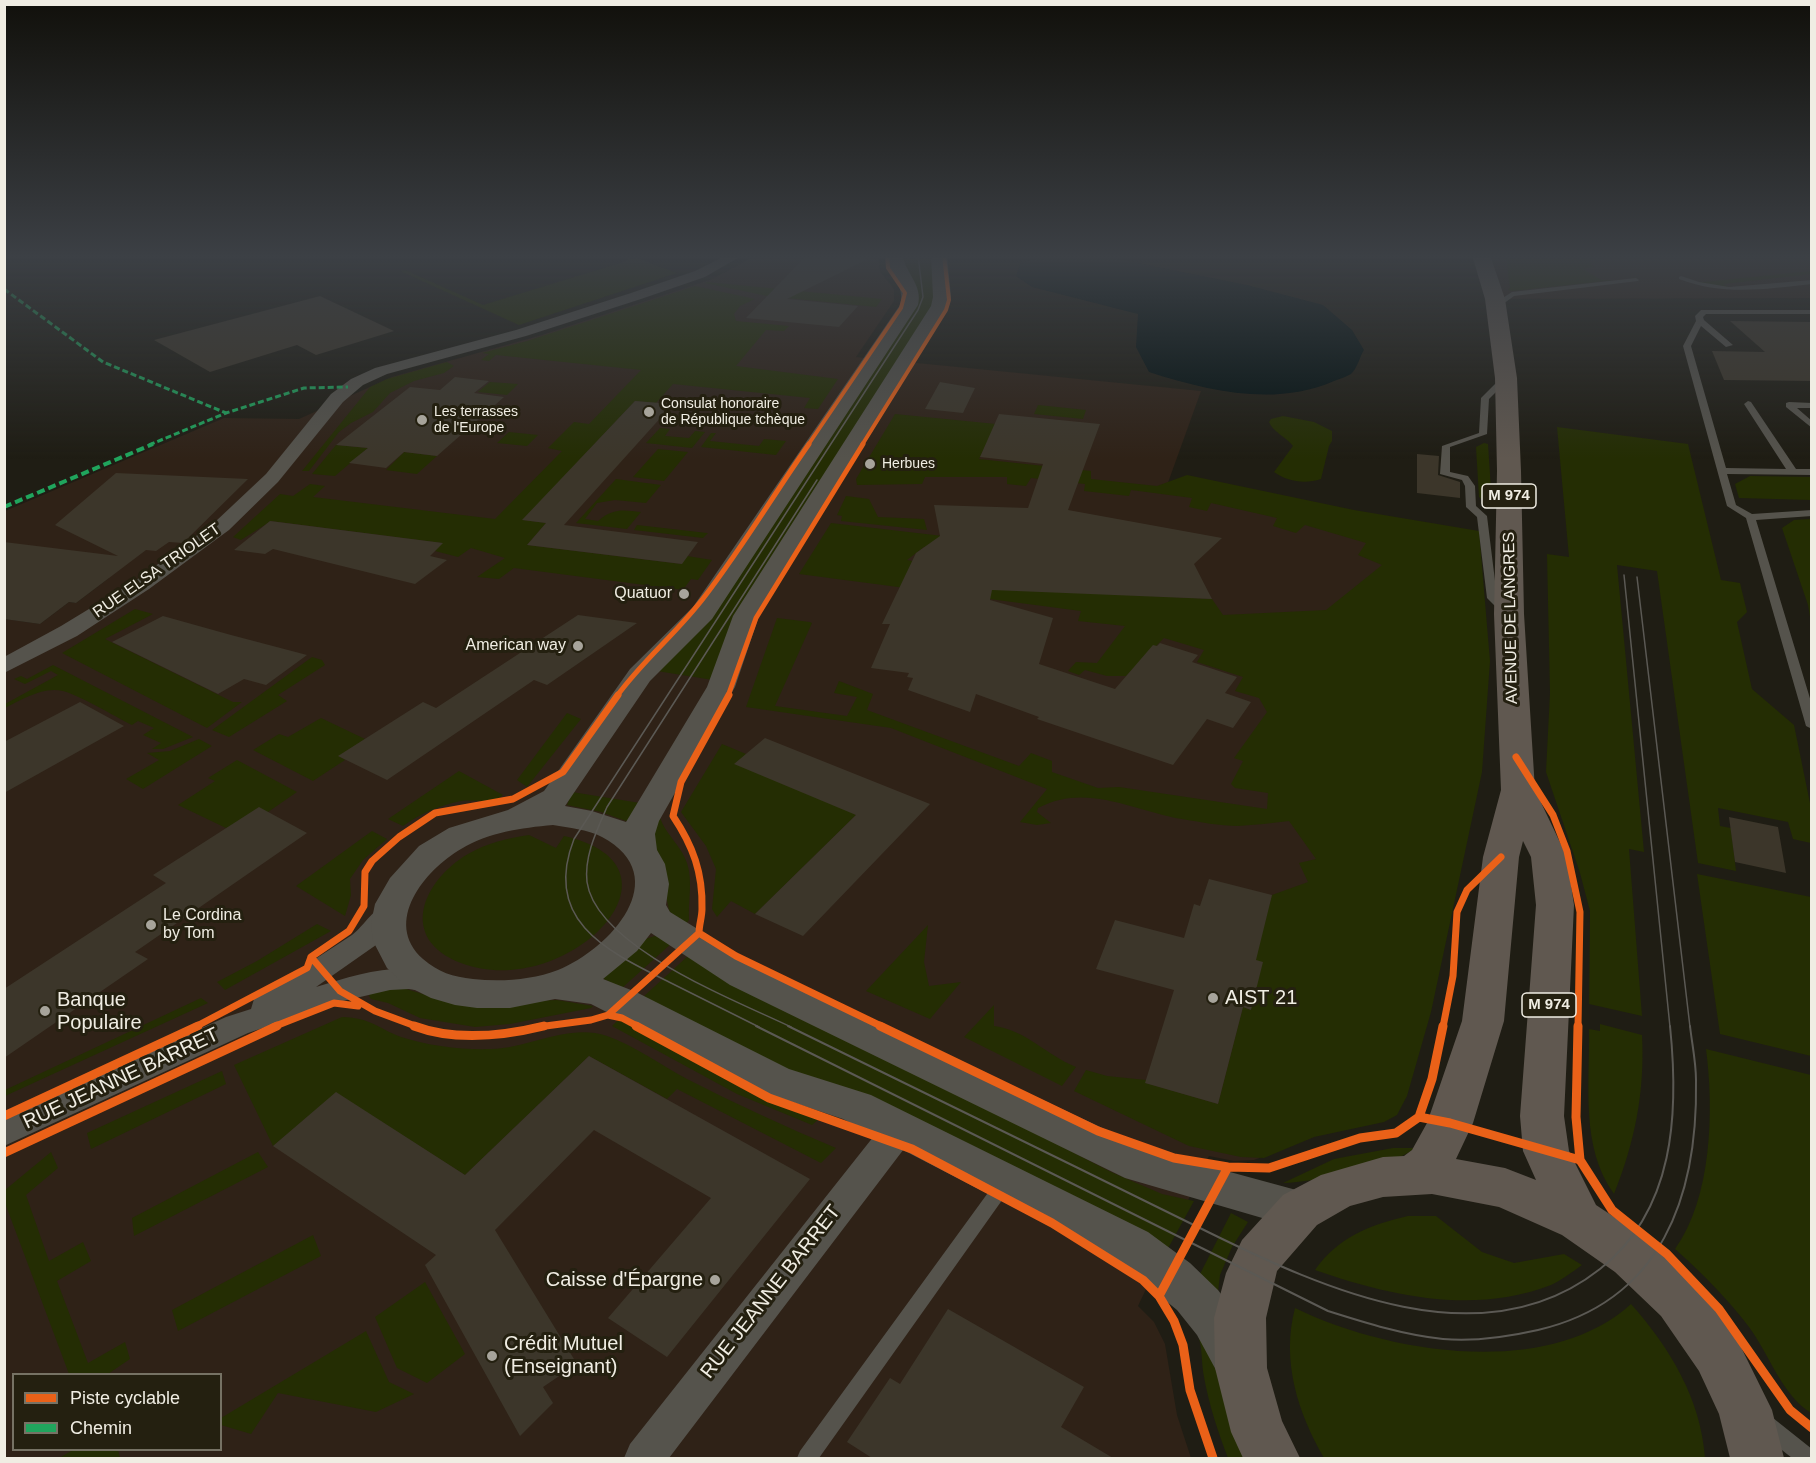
<!DOCTYPE html>
<meta charset="utf-8">
<style>
body{margin:0}
#map{position:relative;width:1816px;height:1463px;overflow:hidden;background:#1f1d14;font-family:Helvetica,sans-serif}
canvas{display:block}
.frame{position:absolute;inset:0;border:6px solid #f0ede3;pointer-events:none}
.legend{position:absolute;left:12px;top:1373px;width:210px;height:78px;box-sizing:border-box;background:#242010;border:2px solid #767264;margin:0;padding:8px 10px;list-style:none;font-size:18px;color:#f0ede3}
.legend li{display:flex;align-items:center;gap:12px;height:30px}
.legend b{width:30px;border:2px solid #767264}
</style>
<div id="map">
<canvas width="1816" height="1463"></canvas>
<div class="frame"></div>
<ul class="legend">
<li><b style="height:8px;background:#ea6118"></b>Piste cyclable</li>
<li><b style="height:8px;background:#20a55d"></b>Chemin</li>
</ul>
</div>
<script>
const ctx = document.querySelector('canvas').getContext('2d');
ctx.lineJoin = 'round';
function fill(path, color) {
  ctx.fillStyle = color;
  ctx.fill(path, 'evenodd');
}
function strokePath(path, color, width, dash) {
  ctx.strokeStyle = color;
  ctx.lineWidth = width;
  ctx.lineCap = dash ? 'butt' : 'round';
  ctx.setLineDash(dash || []);
  ctx.stroke(path);
}
function label(font, color, halo, rows, align = 'center') {
  ctx.font = font + ' Helvetica,sans-serif';
  ctx.lineWidth = 6;
  ctx.setLineDash([]);
  ctx.textBaseline = 'middle';
  ctx.strokeStyle = halo;
  ctx.fillStyle = color;
  for (const [text, x, y, turn = 0] of rows) {
    ctx.save();
    ctx.translate(x, y);
    ctx.rotate((+turn || 0) * Math.PI / 180);
    ctx.textAlign = isNaN(turn) ? turn : align;
    if (halo) ctx.strokeText(text, 0, 0);
    ctx.fillText(text, 0, 0);
    ctx.restore();
  }
}
fill(new Path2D(`
 M757 255H878L880 271 894 289V301L856 357 1201 391 1165 491 1416 522 1314 1137 1254 1160 1234 1161 1209 1156 1138 1306 1154 1322 1165 1344 1177 1415 1191 1458H5V619L40 624 69 602 76 603 109 578 5 562V511L224 418 299 419 392 377 542 335 712 279ZM14 1374H220V1450H14Z
 M1491 255H1811V298L1495 299Z`), '#2f2217');
fill(new Path2D(`
 M629 255 677 273 519 325 400 271 405 270 483 305 630 260 624 257Z
 M901 255H932L935 301 713 680 657 671 918 298C918 282 903 270 901 255Z
 M1506 255H1636L1587 260 1595 267 1583 269 1601 280H1615L1512 291 1508 290 1510 288Z
 M1811 271V274L1724 284 1729 288 1694 283Z
 M707 282 882 299 876 307 767 296 705 283Z
 M695 286 755 299 740 306 734 314 736 321 789 326 784 331 766 330 736 366 838 379 818 409 804 408 810 398 673 384 656 403 635 401 523 520 546 523 527 545 681 564 687 556 712 560 698 580 691 579 683 590 514 568 499 579 477 577 505 558 471 548 458 557 435 551 442 543 271 521 241 540 233 537 280 494 293 496 310 484 325 486 313 497 495 519 562 451 548 448 574 422 589 424 641 370 496 355 489 361 481 360 489 354 482 353 527 341Z
 M447 362 454 366 444 373 414 381 390 393 373 412 351 423 339 432 309 471H302L370 387 387 379Z
 M490 382 518 384 507 395 478 392Z
 M1038 405 1086 410 1083 419 1034 414Z
 M895 414 996 424 979 459 1091 471V479L1157 486 1187 475 1354 510 1479 531 1490 661 1482 772 1431 1012 1407 1096 1397 1115 1384 1122 1314 1137 1264 1158 1241 1157 1189 1146 1074 1091 1086 1070 1107 1076 1146 1080V1083L1218 1104 1243 1007 1251 1010 1254 960 1272 895 1308 882 1299 863 1316 859 1289 821C1272 823 1255 825 1238 826 1220 826 1200 822 1182 819 1134 811 1086 782 1038 808L1037 812 1051 823 1037 825 1020 822 1047 789 891 728 746 707 777 618 810 622 812 623 775 706 847 716 857 697 834 693 839 681 873 694 867 710 1019 766 1031 753 1052 761V772L1098 788 1119 787 1267 809 1268 793 1235 788 1231 784 1243 761 1234 758 1267 712 1259 698 1235 691 1243 677 1197 662 1204 650 1164 638 1126 676H1107L1085 670 1079 675 1068 671 1076 662 1097 663 1125 626 1078 621 1081 611 799 574 831 523 1003 543 924 547 907 560 1071 592 1212 599 1223 615 1326 610 1382 565 1358 555 1366 543 1305 525 1296 533 1273 526 1277 518 1211 503 1207 511 1189 507 1192 498 1131 490 1129 496 1084 491 1085 484 1031 478 1026 486 1007 484V477H925L922 484 857 485 856 479Z
 M1283 416 1314 422 1332 431V441L1329 446 1321 479C1305 484 1288 482 1274 472L1293 446C1286 437 1273 432 1269 422L1271 419Z
 M1557 427 1688 444 1721 580 1740 583 1747 612 1737 622 1752 689 1794 725 1811 808V843L1793 839 1788 822 1718 808 1720 826 1731 828 1736 871 1698 863 1657 571 1617 565 1644 852 1629 849 1642 1016 1589 1004 1590 911 1580 873 1546 772 1550 693 1547 554 1569 557Z
 M660 428 670 429 665 436 689 438 695 431 705 432 692 448 646 443Z
 M509 432 538 435 527 446 497 443Z
 M711 433H716L710 441 759 446 764 439 786 441 776 455 701 447Z
 M1484 443 1488 444 1492 505 1489 506 1479 497 1476 447Z
 M336 445 368 448 335 476 312 474Z
 M658 449 688 452 664 481 633 477Z
 M404 452 437 456 417 474 386 470Z
 M1750 476 1811 477V500L1739 498 1735 484Z
 M616 479 661 485 646 503 615 500 597 503 585 519 598 521C613 508 623 510 641 512L627 529 576 523Z
 M846 496 869 499 878 517 924 519 927 530 841 521 842 516 837 515Z
 M1811 519H1812L1811 623 1808 605 1782 528 1794 520Z
 M637 525 707 533H708L703 538 634 530Z
 M135 609 153 614 105 639 233 702H242L207 728 62 653Z
 M312 657 322 660 325 665 278 695 287 701 229 737 212 730Z
 M53 665 193 737 163 749H152L161 743 143 735 154 728 138 721 132 725C114 716 81 696 63 691 43 686 21 700 5 708V704L58 675 51 671 25 684 14 679 21 676 27 679Z
 M567 713 581 719 527 787 517 780Z
 M321 718 365 739 339 756 345 760 313 781 253 750 279 734 288 737Z
 M199 739 212 746 143 789 126 779 159 760 147 753 170 751Z
 M722 744 746 754 856 815 755 914 731 901 717 917 712 909 716 869 706 846 681 812Z
 M237 760 297 792 268 812 226 828 178 805 215 781 208 778Z
 M459 771 503 795C492 805 475 799 461 801 440 805 420 814 403 826L388 819Z
 M572 792 640 803 629 820 626 821 601 812 567 805Z
 M659 814C663 832 681 845 687 863 693 881 688 901 689 920L686 924 672 915 669 910 654 837Z
 M372 831 387 839 363 860 350 879 351 895 345 916 296 886Z
 M529 835 556 848 564 836C701 867 566 1003 461 963 398 939 422 881 468 854 487 843 508 838 529 835Z
 M1697 874 1811 897V1056L1720 1034Z
 M317 924 331 931 225 990 217 982 257 961Z
 M928 925 924 962 929 986 961 982 930 1019 866 991Z
 M655 936 672 943 622 988 604 979V976L645 939Z
 M689 955 1111 1172 1162 1194 1194 1201 1166 1252 792 1072 643 997Z
 M403 988 455 1004 557 1000 593 1006 591 1008 510 1024 475 1027 420 1018 388 1003 371 999 369 996 372 991Z
 M201 998 208 1003 5 1096V1090Z
 M994 1005V1026C1026 1030 1046 1055 1076 1067L1062 1086 964 1037Z
 M342 1017C372 1018 377 1028 401 1037 429 1046 462 1050 491 1049 531 1048 568 1023 607 1036 634 1045 662 1066 687 1079 736 1104 786 1127 836 1148L821 1163 677 1089 667 1099 589 1056 465 1175 336 1093 273 1146 234 1065Z
 M619 1019C684 1055 748 1095 819 1119L812 1125 737 1094 612 1026Z
 M1600 1024 1642 1035C1645 1091 1635 1142 1614 1194 1580 1147 1590 1084 1589 1029L1600 1031Z
 M1706 1049 1811 1075V1413C1782 1395 1769 1354 1749 1327 1727 1298 1702 1273 1675 1249 1712 1198 1714 1110 1706 1049Z
 M222 1071 226 1084 91 1149 87 1133Z
 M1393 1148H1415C1390 1168 1315 1182 1283 1183L1334 1159Z
 M51 1152 58 1168 26 1195 49 1261 83 1242 91 1261 57 1281 88 1363 125 1342 130 1359 108 1374H69L5 1203V1190Z
 M258 1152 268 1167 134 1236 132 1218Z
 M1231 1213 1248 1222 1232 1247 1220 1275 1218 1292 1199 1276Z
 M1408 1216H1436L1482 1252 1514 1263 1564 1254 1582 1265C1572 1272 1562 1280 1551 1285 1474 1315 1389 1296 1315 1270 1338 1237 1370 1225 1408 1216Z
 M313 1235 321 1256 178 1331 172 1310Z
 M425 1282 465 1354 427 1383 397 1368 375 1317Z
 M1631 1304C1670 1348 1701 1399 1705 1458H1324C1298 1413 1281 1361 1295 1308 1387 1353 1548 1380 1631 1304Z
 M366 1331 389 1382 414 1394 376 1412 278 1393 251 1434 221 1425V1418Z
 M1198 1335 1207 1343 1236 1432 1247 1458H1228C1218 1432 1209 1405 1204 1377 1201 1361 1203 1351 1198 1335Z
 M73 1450H118L120 1458H59Z`), '#242d03');
fill(new Path2D(`
 M1107 257 1247 285 1323 305 1352 330 1364 350C1360 356 1357 369 1351 374 1346 377 1339 379 1334 381 1275 407 1208 391 1149 372L1136 347 1138 314 1032 287 1016 276 1020 264 1035 259Z`), '#031111');
fill(new Path2D(`
 M807 255H876L787 299 858 306 839 327 746 318Z
 M320 296 394 331 316 355 297 345 210 372 154 340Z
 M1730 321 1812 322V381L1724 380 1712 351 1765 352Z
 M455 377 489 381 474 393 504 397 437 456 404 452 386 468 349 463 368 448 336 445 410 387 440 390Z
 M940 382 975 388 963 413 925 409Z
 M635 401 673 404 564 525 698 542 682 564 527 545 546 523 522 520Z
 M999 414 1100 424 1068 510 1222 538 1194 564 1212 599 992 590 990 600 1053 618 1039 664 1115 689 1153 645 1157 646 1160 643 1198 655 1192 662 1237 677 1225 693 1251 702 1233 728 1207 719 1173 765 1037 719 1039 717 976 694 970 712 908 690 913 678 907 677 909 673 871 668 890 624H882L916 553 940 536 934 505 1028 508 1043 464 980 457Z
 M1417 454 1439 456 1438 475 1460 482V498L1417 493Z
 M116 473 248 479 183 543 169 542 156 551 146 550 76 603 69 602 40 624 4 619V542L118 556 55 525Z
 M270 521 443 543 430 556 447 560 415 584 273 549 265 554 234 550Z
 M578 615 637 623 547 685 534 680 387 780 338 756 423 702 436 708Z
 M163 616 231 635 307 655 266 685 244 679 218 694 112 642Z
 M80 702 124 726 4 793V742Z
 M765 738 930 804 803 936 755 914 856 815 734 764Z
 M259 807 307 833 135 952 148 959 4 1058V989L166 883 153 875Z
 M1729 817 1778 827 1786 873 1735 862Z
 M1209 879 1272 895 1256 960 1263 962 1251 1010 1243 1007 1218 1104 1145 1083 1174 990 1096 969 1115 920 1184 938 1194 904 1200 906Z
 M589 1056 810 1179 667 1357 608 1318 711 1198 594 1130 495 1230 577 1364 543 1387 553 1403 520 1436 425 1265 436 1255 273 1146 336 1092 465 1175Z
 M948 1309 1084 1387 1061 1427 1113 1458H872L847 1442 890 1378 900 1384Z`), '#3c362a');
fill(new Path2D(`
 M1681 276 1699 282 1729 287 1812 280V284C1766 289 1723 296 1679 279V277Z
 M1636 278 1639 280 1638 281 1514 296 1499 307 1492 305 1512 292Z
 M1701 310H1812V314H1706L1703 317 1704 320 1733 345 1726 347 1701 326 1691 346 1726 468 1786 469 1744 404 1748 401 1751 402 1796 469H1812V475L1727 474 1736 505 1752 514 1812 510V516L1756 520 1812 705V729L1806 726 1746 518 1727 506 1683 346 1696 321 1695 316Z
 M1503 376 1510 378 1489 399 1487 434 1450 447V472L1468 476 1475 486 1476 506 1487 516 1497 597 1511 611 1506 614 1502 613 1487 598 1477 517 1466 507 1465 486 1462 480 1440 474 1442 446 1479 433 1481 398Z
 M1789 402 1812 403V408H1797L1812 421V428L1786 407V403Z
 M1004 1177 1010 1179 1013 1184 1010 1189 819 1458H797L800 1451 998 1179Z
 M1766 1415 1773 1418 1812 1449V1458H1792L1759 1432 1756 1425 1759 1418Z`), '#55534c');
fill(new Path2D(`
 M727 255H743L705 277 641 299 526 336 387 374 363 385 343 402 278 482 229 530 149 589 77 636 4 673V657L61 626 135 581 215 522 266 474 331 394 351 379 375 368 516 330 631 293 695 271Z
 M389 903 399 906 403 913 386 938 316 987C355 975 397 961 437 973L442 981 437 989 427 992 409 989 390 990 343 1001 248 1033 4 1146V1118L226 1017 251 1009 254 999 352 935C365 925 374 907 389 903Z
 M901 1113 913 1117 917 1127 913 1137 669 1458H624L630 1444 889 1117Z`), '#55534c');
fill(new Path2D(`
 M886 255H902C906 273 923 286 918 305L712 619 650 681 565 806 592 811 626 822 707 687 733 616 931 306 933 297 931 255H947L951 297 949 306 759 616 735 687 659 821 655 834 657 850 665 864 669 884 666 905 670 912 756 965 1149 1150 1300 1191 1315 1197 1322 1210 1315 1223 1300 1229 1125 1178 730 985 651 933 637 951 603 979 636 992 789 1069 871 1095 1148 1232 1190 1263 1218 1290 1236 1314 1258 1356 1251 1372 1234 1379 1217 1372 1197 1335 1177 1310 1116 1260 843 1119 762 1092 591 1004 555 999 510 1008H477L455 1005 431 998 405 985 387 968 373 941 371 923 375 904 390 878 419 846 449 828 508 810 544 791 630 669 693 607 900 305C906 287 889 273 886 255ZM553 825C569 828 587 829 602 837 676 877 610 949 558 970 532 980 501 982 473 979 453 977 438 972 423 959 382 922 425 870 461 849 489 832 521 828 553 825Z`), '#55534c');
fill(new Path2D(`
 M1472 255H1490L1505 299 1517 378 1521 471 1524 614 1535 790 1567 857 1574 905 1564 1116 1569 1151 1596 1205 1649 1240 1697 1284 1735 1335 1772 1410 1784 1458H1730L1719 1414 1699 1371 1661 1316 1615 1272 1562 1235 1499 1207 1432 1194 1383 1197 1350 1206 1317 1225 1277 1271 1266 1318 1267 1368 1282 1421 1300 1458H1243L1231 1432 1215 1368 1214 1318 1226 1273 1242 1240 1283 1195 1321 1175 1383 1157 1404 1156 1412 1150 1427 1123 1462 1021 1483 857 1501 790 1494 614 1497 471 1495 378 1485 299ZM1523 841 1531 857 1536 905 1520 1116 1523 1151 1536 1180 1505 1168 1456 1159 1473 1123 1504 1021 1519 857Z`), '#605850');
strokePath(new Path2D(`
 M1624 575 1670 1027
 M1637 577 1690 1027
 M759 1027C729 1012 699 997 669 982 607 951 542 921 574 839L918 310 923 297 918 255
 M791 1027C737 1001 596 947 587 882 584 856 597 830 607 807L817 480`), '#5b5954', 1.5);
strokePath(new Path2D(`
 M756 1026 1328 1311C1366 1323 1404 1335 1443 1339 1475 1342 1507 1337 1538 1330 1662 1301 1698 1196 1696 1080 1696 1062 1692 1044 1690 1026
 M788 1026C885 1073 981 1121 1078 1168 1122 1190 1165 1211 1208 1232 1324 1289 1482 1362 1600 1269 1675 1210 1679 1113 1670 1026`), '#5b5954', 2);
strokePath(new Path2D(`
 M4 289 103 362 226 413
 M149 445 226 413 304 388 348 387`), '#20a55d', 3, [6, 3]);
strokePath(new Path2D(`
 M4 507 153 444`), '#20a55d', 4, [8, 4]);
strokePath(new Path2D(`
 M808 445 901 308 905 293 888 268 887 255
 M862 445 946 310 949 300 944 255`), '#ea6118', 4);
strokePath(new Path2D(`
 M617 696C643 660 678 632 705 596 742 548 774 494 809 444
 M728 696 756 618 863 444`), '#ea6118', 5);
strokePath(new Path2D(`
 M729 695 681 782 673 816C693 846 703 873 702 909 702 917 699 925 699 933L736 956 883 1027
 M1516 757 1553 815 1567 851 1580 912 1578 1027
 M311 957 340 991 375 1011 418 1027
 M608 1015 622 1018 639 1027
 M195 1027 307 968 311 957 349 931 364 906 365 872 372 861 399 837 435 813 513 799 563 772 618 695
 M273 1027 334 1003 358 1006
 M538 1027 591 1020 608 1015 699 933
 M1443 1027 1453 976 1457 912 1467 890 1501 857`), '#ea6118', 7);
strokePath(new Path2D(`
 M414 1026C454 1041 503 1036 544 1026
 M636 1026 769 1098 912 1149 1052 1223 1143 1280 1159 1296 1174 1321 1183 1345 1190 1390 1213 1458
 M880 1026 1098 1131 1174 1158 1228 1167 1269 1168 1360 1138 1396 1133 1419 1117 1432 1079 1443 1026
 M1578 1026 1576 1117 1580 1160
 M4 1116 198 1026
 M1419 1117 1450 1123 1580 1160 1612 1210 1667 1254 1719 1309 1790 1410 1812 1428
 M4 1153 277 1026
 M1159 1296 1228 1167`), '#ea6118', 9);
const sky = ctx.createLinearGradient(0, 0, 0, 459);
sky.addColorStop(0, '#11100b');
sky.addColorStop(0.56, '#3c4045');
sky.addColorStop(1, '#3c404500');
ctx.fillStyle = sky;
ctx.fillRect(0, 0, 1816, 459);
for (const [x, y, r, color] of [
 [649,412,6,"#a7a49b"],
 [422,420,6,"#a7a49b"],
 [870,464,6,"#a7a49b"],
 [684,594,6,"#a7a49b"],
 [578,646,6,"#a7a49b"],
 [151,925,6,"#a7a49b"],
 [1213,998,6,"#a7a49b"],
 [45,1011,6,"#a7a49b"],
 [715,1280,6,"#a7a49b"],
 [492,1356,6,"#a7a49b"]
]) {
  const dot = new Path2D();
  dot.arc(x, y, r, 0, 2 * Math.PI);
  ctx.fillStyle = color;
  ctx.fill(dot);
  strokePath(dot, '#242010', 2);
}
label('14px', '#f0ede3', '#242010', [
 ["Consulat honoraire",661,404],
 ["de République tchèque",661,420],
 ["Les terrasses",434,412],
 ["de l'Europe",434,428],
 ["Herbues",882,464]
], 'left');
for (const [x, y, w] of [
 [1509,496,54],
 [1549,1005,54]
]) {
  const box = new Path2D();
  box.roundRect(x - w / 2, y - 12, w, 24, 4.5);
  ctx.fillStyle = '#242010';
  ctx.fill(box);
  strokePath(box, '#f0ede3', 1.5);
}
label('bold 15px', '#f0ede3', null, [
 ["M 974",1509,496],
 ["M 974",1549,1005]
]);
label('16px', '#f0ede3', '#242010', [
 ["RUE ELSA TRIOLET",157,571,-35],
 ["AVENUE DE LANGRES",1511,618,-91]
]);
label('16px', '#f0ede3', '#242010', [
 ["Quatuor",672,594],
 ["American way",566,646],
 ["Le Cordina",163,916,"left"],
 ["by Tom",163,934,"left"]
], 'right');
label('20px', '#f0ede3', '#242010', [
 ["AIST 21",1225,998],
 ["Banque",57,1000],
 ["Populaire",57,1023],
 ["Caisse d'Épargne",703,1280,"right"],
 ["Crédit Mutuel",504,1344],
 ["(Enseignant)",504,1367]
], 'left');
label('20px', '#f0ede3', '#242010', [
 ["RUE JEANNE BARRET",121,1079,-25],
 ["RUE JEANNE BARRET",771,1292,-52]
]);
</script>
